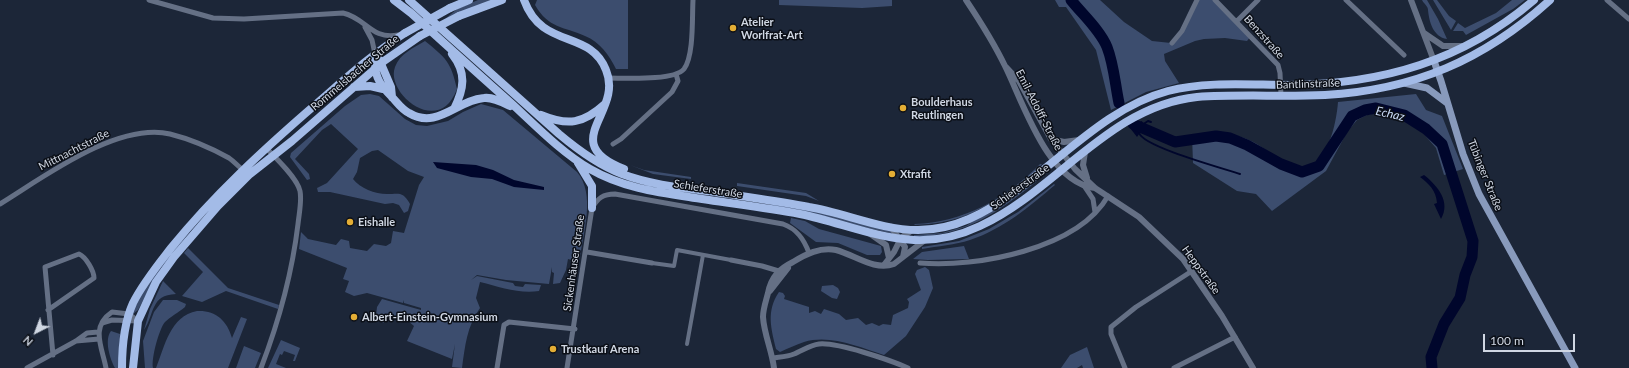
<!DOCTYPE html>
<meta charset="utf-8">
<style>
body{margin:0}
#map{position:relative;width:1629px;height:368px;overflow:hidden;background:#1c2638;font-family:Lato,sans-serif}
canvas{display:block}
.north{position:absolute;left:16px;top:312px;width:40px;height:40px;-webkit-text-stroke:3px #0b0f17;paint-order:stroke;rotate:222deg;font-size:11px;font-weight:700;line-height:16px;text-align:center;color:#d0d7e3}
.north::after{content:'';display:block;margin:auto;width:14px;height:18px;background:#d0d7e3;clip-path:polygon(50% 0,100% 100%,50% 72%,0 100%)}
.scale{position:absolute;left:1483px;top:334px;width:92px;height:18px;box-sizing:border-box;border:2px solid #d0d7e3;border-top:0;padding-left:5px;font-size:12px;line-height:14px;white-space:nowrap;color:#d0d7e3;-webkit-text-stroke:3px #0b0f17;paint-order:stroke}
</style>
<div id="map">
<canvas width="1629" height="368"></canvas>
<div class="north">N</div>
<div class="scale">100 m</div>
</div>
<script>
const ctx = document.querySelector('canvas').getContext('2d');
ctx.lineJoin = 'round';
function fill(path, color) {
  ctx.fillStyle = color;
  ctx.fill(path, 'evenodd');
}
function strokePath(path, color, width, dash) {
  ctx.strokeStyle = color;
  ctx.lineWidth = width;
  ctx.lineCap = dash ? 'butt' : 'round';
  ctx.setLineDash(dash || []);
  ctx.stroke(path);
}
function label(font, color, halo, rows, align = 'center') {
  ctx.font = font + ' Lato,sans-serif';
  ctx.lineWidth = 3;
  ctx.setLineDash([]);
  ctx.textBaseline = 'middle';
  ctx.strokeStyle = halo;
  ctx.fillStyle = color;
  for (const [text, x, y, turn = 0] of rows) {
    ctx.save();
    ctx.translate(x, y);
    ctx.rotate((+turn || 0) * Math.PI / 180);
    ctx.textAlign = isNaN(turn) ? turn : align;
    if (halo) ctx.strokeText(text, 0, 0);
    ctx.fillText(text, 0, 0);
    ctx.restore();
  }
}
fill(new Path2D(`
 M478 0H493L445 19 457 9Z
 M537 0H628V69H616C609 55 600 42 585 36 563 26 549 29 535 5Z
 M779 0H892V6L862 8 779 5Z
 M1055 0H1100L1124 22 1152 41 1171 43 1177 37 1197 0H1215L1251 36 1247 41 1225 38 1204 39 1195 41 1164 54 1165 61 1179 83 1146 92 1111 110 1096 50 1066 7H1059Z
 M1422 0H1427L1438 19 1447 39C1433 37 1429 21 1428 10 1428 6 1424 4 1422 0Z
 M1433 0H1437L1449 16 1456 21 1451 30Z
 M1512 0H1525L1513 9 1466 35 1463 31H1453L1458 23 1465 28 1496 13Z
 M425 41C446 58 451 62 457 89 439 138 385 93 395 67 400 53 414 48 425 41Z
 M370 94 379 96 405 119 416 125 427 126 448 121 463 112 481 104 503 110 577 172C596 194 583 233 580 258L575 261 568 259 566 270 560 283 553 284 554 273 552 272V267L549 284 506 280 477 275 471 280 477 276 513 283 515 286 523 287 525 284 541 285 539 291C519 294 500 287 480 282L476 298 480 308C467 326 465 346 462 368L452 367 455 344 450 340V330V340L455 344 452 359 407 341 414 326 408 321 390 317 383 323 376 316 377 307 382 299 421 310V308L404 303V300L403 303 367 293 354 296 345 292 349 281 343 279 347 268 299 249 301 232 308 239 336 245 341 239 349 241 350 248 367 251 374 244 386 246 391 243 393 231 404 233 419 185 424 177 408 171 378 150 372 151 360 158 357 172 353 179C360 188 375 194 387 194 399 194 403 191 410 204L408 211 404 213 399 205 393 203 385 204 330 192H318L317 188 327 183 358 149 331 124 322 130 295 159 309 174 310 179 307 180 290 157 291 153 345 106 361 95Z
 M1416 94 1426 110 1442 116 1463 169 1444 175 1436 148 1423 133 1401 119 1376 113 1367 115 1357 120 1347 132 1326 171 1272 211 1256 194 1237 191 1193 163 1192 135C1207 134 1224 132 1238 136 1257 141 1270 154 1286 163 1324 185 1336 127 1338 102Z
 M1040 164H1042C1033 176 1019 185 1006 193 973 215 955 223 914 225L915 224C961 223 1008 198 1040 164Z
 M630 165 644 170 691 177V179L653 174Z
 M1035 180 1036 182C996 213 968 235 914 237V235L942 233 966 226Z
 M737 183 806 193 819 201 806 196 737 186Z
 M1054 184 1055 185C1029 207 1003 229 970 240 955 245 938 246 922 249V247L959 241 989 229 1018 212Z
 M771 204 816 211 892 230 894 234 771 206Z
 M201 218 161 268 138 310 133 314C134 293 185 235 201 218Z
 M791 218 805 221 819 229 881 246 882 252 880 255H867L838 243 816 242 790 223Z
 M964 246 969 259 928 260 913 259 922 252Z
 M188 248 228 288 279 305 278 309 226 291 202 302 182 296 203 272 184 253Z
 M925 267 929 270 933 288 925 307 906 336 884 355C859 347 830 334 804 342 796 345 788 348 780 352L776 349C771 328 766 311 779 292L783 293 785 296 784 299 809 307V313L815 311 821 314 824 309 839 314 846 320 858 318 866 325 872 323 879 326 883 324 891 325 893 315 908 308 909 302 907 299 921 290 915 274 917 270Z
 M163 281 176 294C150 295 155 314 144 330L150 309Z
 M833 285 838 288 840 292 837 299 832 298 821 291 822 286Z
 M163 300H177L186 304 185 307C179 312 170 317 165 322 159 329 151 359 153 368H145L143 341 154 312Z
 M197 311C215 310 227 320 232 338L241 317 247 319 228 368H156C165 346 170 316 197 311Z
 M111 331 120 334 118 368H115C110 359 104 340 111 331Z
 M281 340 300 348 295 361H293L295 355 284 351 282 355 280 354 276 364 286 368H268Z
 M244 346 261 353 255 368H236Z
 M1087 347 1094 368H1083L1082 365 1077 368H1061L1070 355Z`), '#3c4d6e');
fill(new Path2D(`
 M1142 121 1144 127 1137 137 1130 128Z
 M433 162 476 165 493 170 514 180 544 187V190L514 187 492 179 471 177 437 168Z
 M1424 175C1438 186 1451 202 1441 219L1434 204 1437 203C1436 190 1429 184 1420 177Z`), '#00062c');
strokePath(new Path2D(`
 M1142 125 1148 121 1151 122
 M1139 133C1144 147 1222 168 1240 174`), '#00062c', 2);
strokePath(new Path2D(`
 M1071 0C1083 15 1100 30 1107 47 1114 65 1115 84 1119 103
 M1133 124 1175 142 1216 136 1230 138 1247 145 1281 164 1302 172 1319 166 1352 116 1365 110 1376 108 1404 115 1426 129 1442 144 1473 241 1472 257 1465 275 1460 298 1444 324 1431 357 1432 368`), '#00062c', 11);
strokePath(new Path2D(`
 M652 263 674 266 677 250 731 260
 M687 344 703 255`), '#657085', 4);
strokePath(new Path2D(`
 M149 0 213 18 244 19 343 13C366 18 371 40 398 35
 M1215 0 1278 65 1280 73 1281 96
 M1346 0 1404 55
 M1607 0 1629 19
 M1237 21 1258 0
 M365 27 372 40 375 54
 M1172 43 1182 31 1197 0
 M609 78C625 78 674 81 684 69 694 56 692 17 693 0
 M613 144 621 139 672 92 678 81 676 74
 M1085 187 1093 199 1095 212
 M0 204C44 177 117 122 170 134 190 139 211 148 229 158 235 162 239 168 245 171
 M587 252 652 263
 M731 260 762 266 782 272
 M920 263C976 268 1078 249 1108 196
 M48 310 94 278C94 271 86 257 79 254L45 267 53 355
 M102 323 112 320 138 321
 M76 341 99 339
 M773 358C779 357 787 357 794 354 802 351 810 345 819 344 837 342 890 360 908 368
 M27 368 76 341 87 333 98 332
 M106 368C102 347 90 327 112 312L129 314 138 321
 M261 368C279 321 292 274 298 224 299 214 302 201 300 191 297 178 276 158 266 148
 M497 368 504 325 509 322 575 329
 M567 368 592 208C598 198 603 194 615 194L783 224C797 229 804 239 809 253
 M1125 368 1111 334V327L1136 307 1192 271
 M1174 368 1235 337`), '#657085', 5);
strokePath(new Path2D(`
 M966 0C980 21 994 43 1005 66 1023 102 1048 183 1095 188
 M1411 0 1434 61
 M1424 33 1443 46H1462
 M1006 67 1019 81 1051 139 1075 169 1095 188 1139 217 1183 259 1222 316 1253 368
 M1051 139 1064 142 1079 140
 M1085 152 1083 165 1087 178
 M891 227 905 247 903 257
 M869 233 886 245 889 258
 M884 265 894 252 901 238 912 230
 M770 291 788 268
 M774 368C772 351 764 334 763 317 763 309 766 301 768 293 771 277 779 269 793 262 806 254 820 247 836 250 855 255 874 271 894 264L925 240`), '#657085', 6);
strokePath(new Path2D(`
 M1434 61 1441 81 1463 154 1479 194 1575 368
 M1404 83 1427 88 1447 103`), '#889abc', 7);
strokePath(new Path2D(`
 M394 0 411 13C444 43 477 73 511 103 536 126 561 152 590 169 621 187 655 192 689 197 726 203 763 207 800 214 839 222 875 238 914 240 937 241 959 236 980 226 1056 191 1109 106 1197 97 1240 94 1282 97 1325 95 1414 90 1484 60 1550 0
 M409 0 559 134C578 150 598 165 622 174 651 185 684 188 715 192 746 197 778 201 809 207 845 213 881 230 918 230 935 230 953 226 969 219 1040 187 1093 111 1168 91 1207 81 1250 85 1290 85 1382 84 1463 61 1534 0
 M524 0C542 50 590 29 606 70 624 113 556 142 624 169
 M450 8 469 0
 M459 16 502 0
 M452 54C467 73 464 89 454 109
 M379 59 391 87 392 97
 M375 64C375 78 382 87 391 96 397 102 401 109 409 113 437 130 457 100 484 98 493 97 502 102 510 106
 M354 87 370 86 383 89
 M541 115C568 126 583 124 605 104
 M578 163 592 186V208
 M122 368C122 346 124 323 133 303 143 283 157 266 171 248 214 195 263 150 315 105 344 80 372 54 405 33
 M133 368 138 321 156 282 174 257 218 206 250 174 292 141 384 61 420 36`), '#a3bbe7', 8);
strokePath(new Path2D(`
 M405 33 450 8
 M420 36 459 16`), '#a3bbe7', 8);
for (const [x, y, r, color] of [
 [733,28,4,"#e4ae35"],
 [903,108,4,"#e4ae35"],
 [892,174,4,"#e4ae35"],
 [350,222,4,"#e4ae35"],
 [354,317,4,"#e4ae35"],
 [553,349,4,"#e4ae35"]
]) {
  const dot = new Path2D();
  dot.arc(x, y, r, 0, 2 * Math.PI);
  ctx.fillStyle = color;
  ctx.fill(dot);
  strokePath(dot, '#0b0f17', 1.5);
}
label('bold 11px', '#d0d7e3', '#0b0f17', [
 ["Atelier",741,22],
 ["Worlfrat-Art",741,35],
 ["Boulderhaus",911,102],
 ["Reutlingen",911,115],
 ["Xtrafit",900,174],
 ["Eishalle",358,222],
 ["Albert-Einstein-Gymnasium",362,317],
 ["Trustkauf Arena",561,349]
], 'left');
label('11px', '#d0d7e3', '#0b0f17', [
 ["Benzstraße",1264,37,48],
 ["Rommelsbacher Straße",355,73,-40],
 ["Bantlinstraße",1308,84,-2],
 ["Emil-Adolff-Straße",1039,110,63],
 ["Mittnachtstraße",74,150,-27],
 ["Tübinger Straße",1485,175,68],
 ["Schieferstraße",1020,187,-36],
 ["Schieferstraße",708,189,9],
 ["Sickenhäuser Straße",574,263,-82],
 ["Heppstraße",1201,270,54]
]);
label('italic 12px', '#cdddfa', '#0b0f17', [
 ["Echaz",1390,114,13]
]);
</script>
